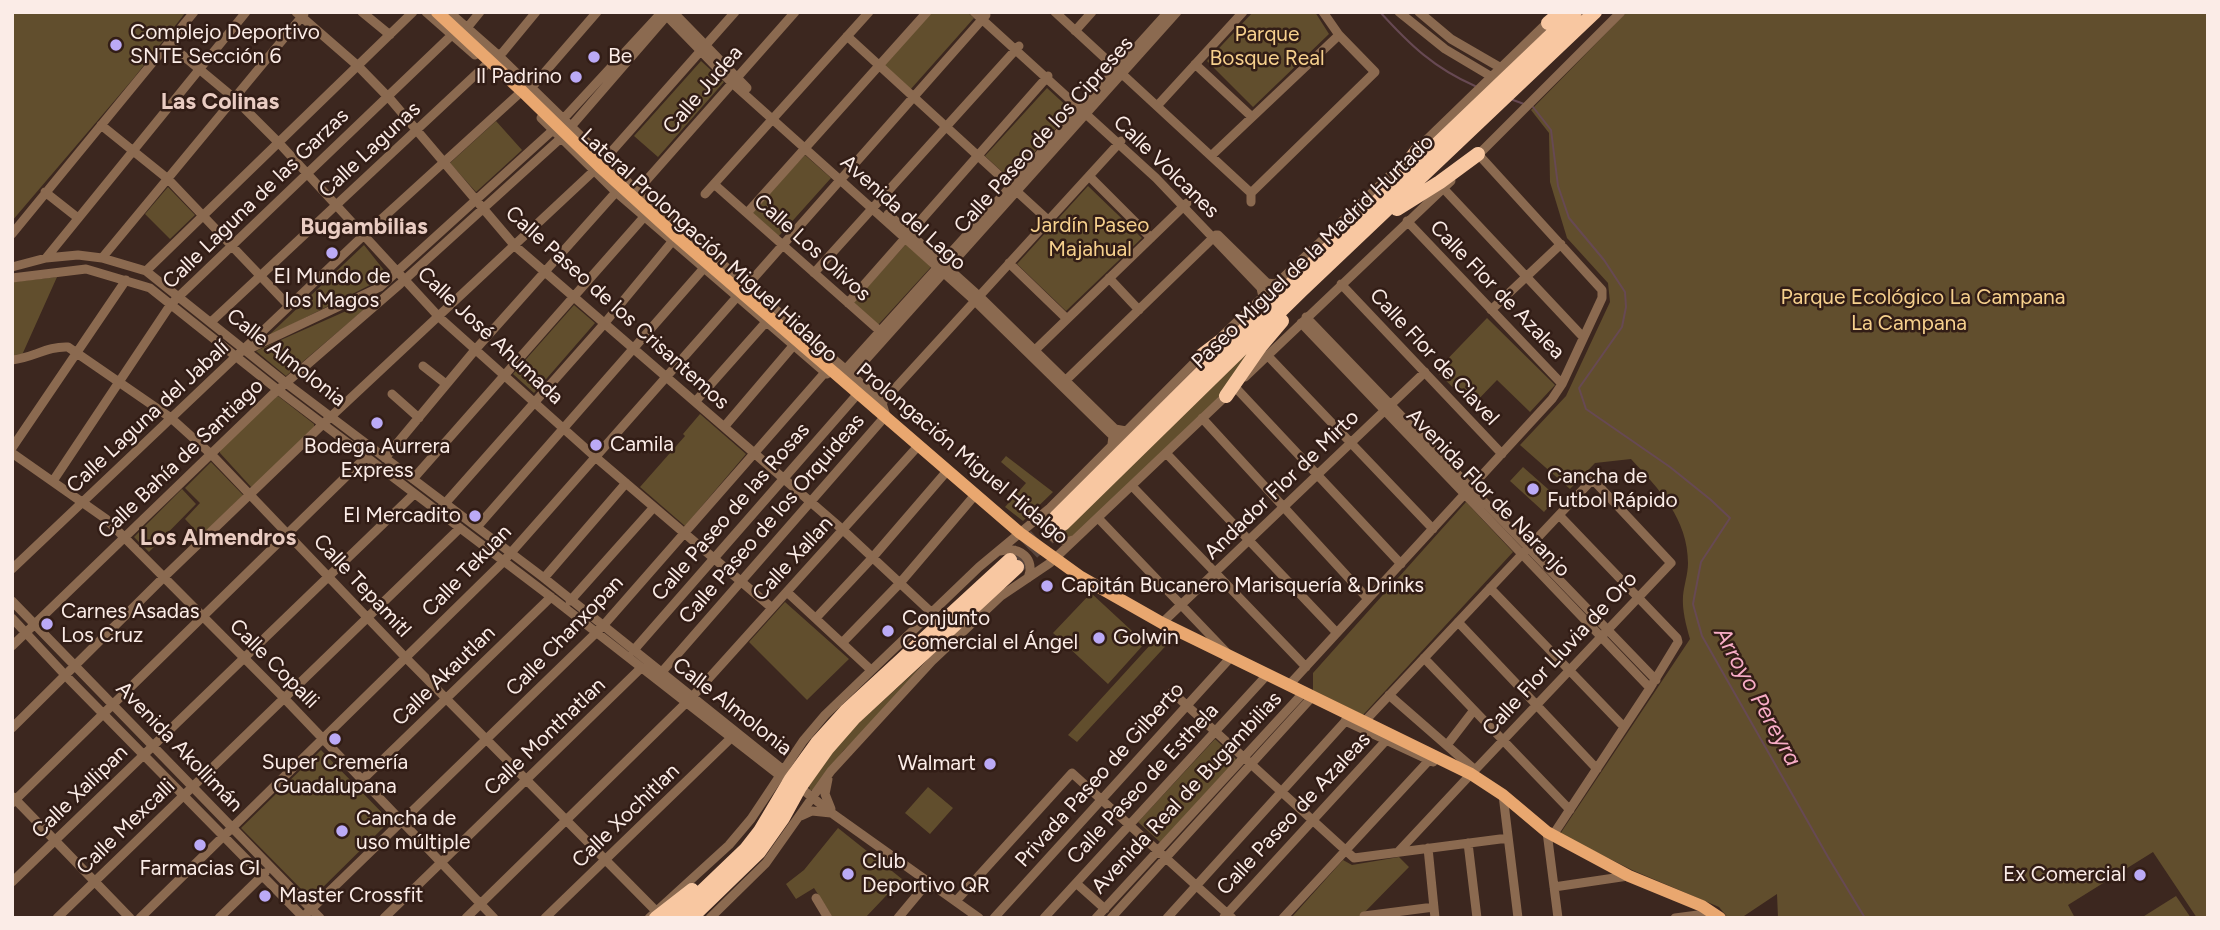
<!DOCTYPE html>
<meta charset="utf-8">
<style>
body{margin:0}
#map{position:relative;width:2220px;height:930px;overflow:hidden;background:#3c271f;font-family:Figtree,sans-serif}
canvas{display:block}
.frame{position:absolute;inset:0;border:14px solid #fbece7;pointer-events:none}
</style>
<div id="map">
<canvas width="2220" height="930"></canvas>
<div class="frame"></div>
</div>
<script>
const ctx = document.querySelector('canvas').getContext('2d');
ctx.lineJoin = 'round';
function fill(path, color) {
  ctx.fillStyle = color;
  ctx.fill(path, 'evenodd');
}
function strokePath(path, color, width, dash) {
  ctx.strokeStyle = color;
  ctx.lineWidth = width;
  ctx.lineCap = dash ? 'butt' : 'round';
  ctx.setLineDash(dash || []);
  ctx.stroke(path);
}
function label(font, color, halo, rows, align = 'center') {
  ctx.font = font + ' Figtree,sans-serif';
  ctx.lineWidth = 5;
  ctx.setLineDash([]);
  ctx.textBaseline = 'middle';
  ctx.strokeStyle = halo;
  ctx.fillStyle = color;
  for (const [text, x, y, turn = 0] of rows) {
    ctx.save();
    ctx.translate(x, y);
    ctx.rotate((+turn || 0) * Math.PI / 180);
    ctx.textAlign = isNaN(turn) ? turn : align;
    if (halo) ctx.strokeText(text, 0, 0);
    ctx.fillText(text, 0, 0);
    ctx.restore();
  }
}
fill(new Path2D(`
 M12 12H186L133 79 12 221Z
 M931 12H967L974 18 910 90 884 66Z
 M1253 12H1315L1329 34 1253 107 1207 61Z
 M1627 12H2208V918H2197L2153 852 2068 905 2075 918H1778L1777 894 1741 918H1728L1719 907 1632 870 1560 834 1690 639C1686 625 1682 610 1683 596 1684 585 1688 574 1688 563 1688 519 1659 489 1631 459L1595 463 1570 489 1520 445 1566 396 1610 302 1608 283 1567 238 1550 182 1549 133 1531 110Z
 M701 61 724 82 658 157 634 136Z
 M1047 88 1072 111 1010 179 985 156Z
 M496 121 522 150 476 192 450 163Z
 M805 155 831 178 778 237 752 214 753 210Z
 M1088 186 1142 238 1066 311 1017 264Z
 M168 187 195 215 170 239 145 214Z
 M906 244 931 267 878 325 853 303Z
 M364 245 387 274 380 280 267 337Z
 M57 277 22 355 12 357V282Z
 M380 296 286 376 256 351Z
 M574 305 595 323 534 393 513 374Z
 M1487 318 1555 385 1530 412 1497 380 1472 406 1436 371Z
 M1276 324 1226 391 1074 537 1060 536Z
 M278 396 314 424V427L252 488 220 453V449L275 397Z
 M700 414 746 454 685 526 640 487 685 436 683 434Z
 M1006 456 1053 492 1023 521 1005 507 1026 483 1001 462Z
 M211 462 243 495 201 536 185 519 200 503 185 488Z
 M1523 467 1557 497 1544 512 1510 481Z
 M182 489 196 504 149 552 134 537Z
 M1466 502 1513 552 1363 715 1313 690V673Z
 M1091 593 1145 643 1108 684 1053 633Z
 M785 602 849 659 807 700 749 642Z
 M1162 632 1173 638 1077 742 1068 735Z
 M929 659 888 707 843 751 815 790H810L809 786 834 750 852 729Z
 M1215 739 1237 760 1161 843 1138 822Z
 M321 750 390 821 311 899 241 828Z
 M928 787 953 808 930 834 905 813Z
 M838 828 902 879 865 918H833L814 888 796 899 786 884 804 870Z
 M1399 857 1409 867 1359 918H1291L1343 860 1352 865Z
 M2176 896 2191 918H2141Z`), '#614e2d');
strokePath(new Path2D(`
 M1380 12C1410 45 1434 68 1475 86
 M1513 100 1524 104
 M1533 107 1551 130 1558 186 1569 218 1604 260 1625 292 1626 307 1622 327 1579 388 1586 409 1670 467 1711 500 1730 518 1701 562 1693 604 1702 636 1828 857 1865 918`), '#674953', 2);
strokePath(new Path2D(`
 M1010 560 1053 520
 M1017 567 1063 524`), '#59453d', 14, [14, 7]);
strokePath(new Path2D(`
 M296 12 358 66 391 100 515 246 843 530 932 613
 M362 12 390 35
 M426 12 475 55
 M449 12 499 56 637 191 852 375 882 403 886 416
 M673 12 747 88
 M974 12 1156 178 1261 288 1263 297
 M1055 12 1251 193V202
 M1323 12 1339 35 1375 72
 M1399 12 1445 49 1492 77
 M1419 12 1451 39 1501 68
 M664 13 732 83 975 301 1113 436 1112 444
 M467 28 480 12
 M1075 31 1092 12
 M847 36 1048 220
 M169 44 234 98 279 143 439 317 593 455 772 608
 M1195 64 1252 117
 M532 87 597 12
 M1157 106 1243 12
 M541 118 616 192 827 374
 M101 125 168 179 289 306
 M1416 150 1549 21
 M1211 156 1339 35
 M1476 157 1621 12
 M604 160 735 12
 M1089 176 1151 238
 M714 184 882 333
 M1443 188 1583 337
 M637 191 795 12
 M45 192 78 218
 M1251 193 1375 72
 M705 194 869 12
 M747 213 927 12
 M888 214 979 296 1115 429 1126 431
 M1407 221 1562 384
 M12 234 194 12
 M1218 235 1267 283 1276 284
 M46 258 246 12
 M102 258 304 14
 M1009 263 1067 319
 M12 267 46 258 78 255 102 258 146 271 286 383 544 578 786 772
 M146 271 413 12
 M814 273 1019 46
 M12 278 86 269 150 288 278 390 551 597 779 775 784 776
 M1109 278 1139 310
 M1341 284 1502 454
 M848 303 1048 76
 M1491 310 1561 244
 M1306 317 1656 680
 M211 322 486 65 503 52 536 12
 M1301 323 1650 688
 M1222 336 1404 162
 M247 350 380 287 553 130 662 12
 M1031 354 1187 203
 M1267 355 1433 529
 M12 360C33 358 47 346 68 347L171 418 212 455 406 658 656 911
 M423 366 446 384
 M845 370 1168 12
 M852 375 1177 12
 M1245 377 1451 181
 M1063 383 1216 235
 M1235 387 1401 564
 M392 394 419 418
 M695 402 766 322
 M878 407 1121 141
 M1202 418 1368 599
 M724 427 793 346
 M12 448 126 280
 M12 453 106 519 284 698 494 918
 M1166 453 1337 633
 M385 458 475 350 616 192
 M413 479 644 217
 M53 481 171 304 456 31
 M1132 486 1306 667
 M441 508 604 324 675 238
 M1049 510C1039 528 1053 545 1073 540
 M477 527 704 268
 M1001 551C1020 546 1036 559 1028 578
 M12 569 364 235 522 91
 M544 578 626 483
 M1490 588 1624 727
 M787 592 871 670
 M12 601 320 918
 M570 601 654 507
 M12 618 66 676 304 918
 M816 618 873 557 947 471
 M1458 622 1597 769
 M1162 623 1425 372
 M843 642 900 583 975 495
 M12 646 272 395 400 284 561 138 670 12
 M633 651 855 397
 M1424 658 1570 810
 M661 673 882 420
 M1289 685 1552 399 1562 384 1602 298V290L1478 154
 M1172 692 1354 858 1508 838
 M1345 721 1433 762
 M1364 722C1440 642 1515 561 1591 481L1596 483 1671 563 1475 770 1389 695
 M12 728 164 577 323 424 599 166
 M1447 745 1474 710
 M828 779 825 794 831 809
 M362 780 551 597
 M797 785 833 814 979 918
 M1503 795 1518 918
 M13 797 130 918
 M12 803 366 457
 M801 816 812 811 831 813
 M1547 832 1558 918
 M1553 835 1650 688 1678 642 1677 638 1559 515
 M1468 843 1477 918
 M1428 848 1435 918
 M1398 852 1471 774
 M12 882 414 494
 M1076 883 1105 909
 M1554 887 1628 876
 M816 898 828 918
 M956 901 1072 773 1232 918
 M1364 916 1434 907
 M1224 917 1391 735
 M57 918 460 528
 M140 918 501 564 986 15
 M219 918 265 873
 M302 918 602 627 835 361
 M384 918 641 668
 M466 918 692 697 919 445
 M545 918 731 738
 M649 918 729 845 751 819 803 741 825 715 979 567 1050 508 1204 353
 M710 918 766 863 831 771 932 661 1001 596 1050 563 1228 394
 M898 918 928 882
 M994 918 1231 657 1098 518
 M1044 918 1267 675
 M1096 918 1304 692
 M1111 918 1313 696
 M1167 918 1351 715
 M1283 918 1433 756
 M1675 918 1713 913`), '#8b6a50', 9);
strokePath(new Path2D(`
 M437 12 522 91 599 166 677 237 1020 533 1081 577 1162 623 1471 774 1503 795 1547 832 1629 876 1702 906 1720 918`), '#e9a76f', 12);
strokePath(new Path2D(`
 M1548 23 1561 12
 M1403 169 1419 148
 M1397 209 1440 182 1478 154
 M1202 355 1227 336
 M1226 396 1260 347 1282 321
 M1056 517 1268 306 1575 12
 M1063 524 1302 290 1595 12
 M656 918 692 890
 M674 918 746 849 760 831 791 779 817 743 846 711 1010 560
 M691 918 759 852 783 818 800 787 827 749 855 717 1017 567`), '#f8c7a1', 14);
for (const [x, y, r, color] of [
 [116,45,7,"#bbaaf6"],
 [594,57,7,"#bbaaf6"],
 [576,77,7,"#bbaaf6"],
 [332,253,7,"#bbaaf6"],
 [377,423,7,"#bbaaf6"],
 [596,445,7,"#bbaaf6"],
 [1533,489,7,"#bbaaf6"],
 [475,516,7,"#bbaaf6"],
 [1047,586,7,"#bbaaf6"],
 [47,624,7,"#bbaaf6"],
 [888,631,7,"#bbaaf6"],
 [1099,638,7,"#bbaaf6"],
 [335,739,7,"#bbaaf6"],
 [990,764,7,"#bbaaf6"],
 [342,831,7,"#bbaaf6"],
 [200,845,7,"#bbaaf6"],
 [848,874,7,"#bbaaf6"],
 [2140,875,7,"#bbaaf6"],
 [265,896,7,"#bbaaf6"]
]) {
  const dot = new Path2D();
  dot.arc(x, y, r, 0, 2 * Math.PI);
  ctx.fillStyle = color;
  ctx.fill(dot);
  strokePath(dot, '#321d16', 2.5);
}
label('21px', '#fbece7', '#321d16', [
 ["Complejo Deportivo",130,33],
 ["SNTE Sección 6",130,57],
 ["Be",608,57],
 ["Il Padrino",562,77,"right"],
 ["El Mundo de",332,277,"center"],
 ["los Magos",332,301,"center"],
 ["Camila",610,445],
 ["Bodega Aurrera",377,447,"center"],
 ["Express",377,471,"center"],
 ["Cancha de",1547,477],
 ["Futbol Rápido",1547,501],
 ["El Mercadito",461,516,"right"],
 ["Capitán Bucanero Marisquería & Drinks",1061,586],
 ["Carnes Asadas",61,612],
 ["Los Cruz",61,636],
 ["Conjunto",902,619],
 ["Comercial el Ángel",902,643],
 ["Golwin",1113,638],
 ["Super Cremería",335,763,"center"],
 ["Guadalupana",335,787,"center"],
 ["Walmart",976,764,"right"],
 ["Cancha de",356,819],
 ["uso múltiple",356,843],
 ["Club",862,862],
 ["Deportivo QR",862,886],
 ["Farmacias GI",200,869,"center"],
 ["Ex Comercial",2126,875,"right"],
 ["Master Crossfit",279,896]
], 'left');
label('21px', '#f6d08d', '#321d16', [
 ["Parque",1267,35],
 ["Bosque Real",1267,59],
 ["Jardín Paseo",1090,226],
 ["Majahual",1090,250],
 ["Parque Ecológico La Campana",1923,298],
 ["La Campana",1909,324]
]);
label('21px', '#fbece7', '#321d16', [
 ["Calle Judea",703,90,-49],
 ["Calle Paseo de los Cipreses",1044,135,-48],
 ["Calle Lagunas",370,150,-43],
 ["Calle Volcanes",1166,167,44],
 ["Calle Laguna de las Garzas",256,199,-44],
 ["Avenida del Lago",903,213,42],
 ["Lateral Prolongación Miguel Hidalgo",709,246,42],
 ["Calle Los Olivos",812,248,42],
 ["Paseo Miguel de la Madrid Hurtado",1313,252,-44],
 ["Calle Flor de Azalea",1497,290,46],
 ["Calle Paseo de los Crisantemos",617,308,42],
 ["Calle José Ahumada",490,336,43],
 ["Calle Flor de Clavel",1434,357,47],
 ["Calle Almolonia",286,358,38],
 ["Calle Laguna del Jabalí",148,417,-43],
 ["Prolongación Miguel Hidalgo",962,454,40],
 ["Calle Bahía de Santiago",181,459,-44],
 ["Andador Flor de Mirto",1282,485,-44],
 ["Avenida Flor de Naranjo",1488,493,46],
 ["Calle Paseo de las Rosas",731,512,-49],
 ["Calle Paseo de los Orquideas",772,519,-49],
 ["Calle Xallan",793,559,-47],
 ["Calle Tekuan",467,571,-46],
 ["Calle Tepamitl",362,586,47],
 ["Calle Chanxopan",565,636,-46],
 ["Calle Flor Lluvia de Oro",1560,654,-47],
 ["Calle Copalli",274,664,45],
 ["Calle Akautlan",444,676,-44],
 ["Calle Almolonia",732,707,38],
 ["Calle Monthatlan",545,737,-44],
 ["Avenida Akollimán",179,747,46],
 ["Privada Paseo de Gilberto",1100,775,-48],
 ["Calle Paseo de Esthela",1143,784,-47],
 ["Calle Xallipan",80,792,-44],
 ["Avenida Real de Bugambilias",1187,793,-47],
 ["Calle Paseo de Azaleas",1294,814,-47],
 ["Calle Xochitlan",626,816,-44],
 ["Calle Mexcalli",126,827,-44]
]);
label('bold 23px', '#eacdc3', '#321d16', [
 ["Las Colinas",220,102],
 ["Bugambilias",364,227],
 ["Los Almendros",218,538]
]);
label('italic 23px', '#f8acc6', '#321d16', [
 ["Arroyo Pereyra",1757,697,61]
]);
</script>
